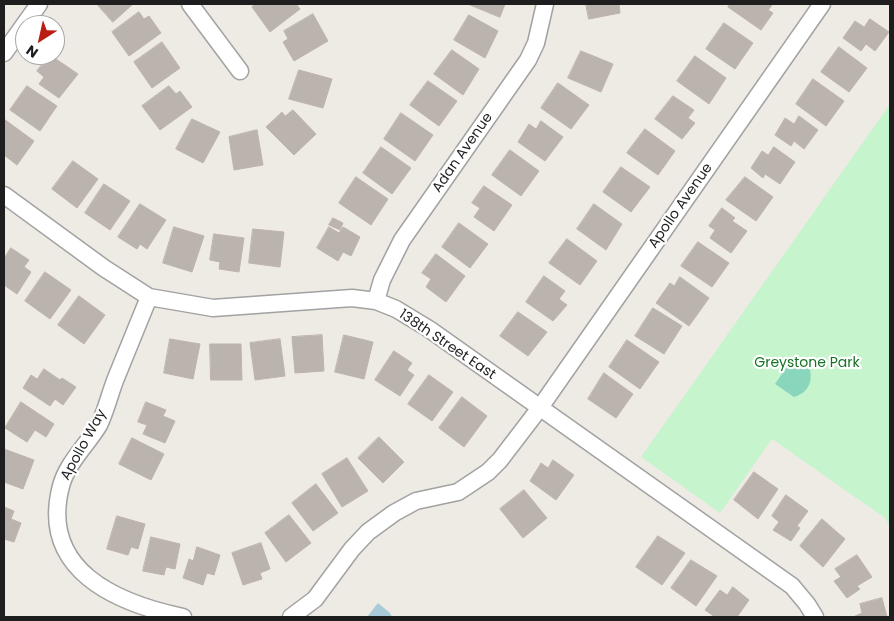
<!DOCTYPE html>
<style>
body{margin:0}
#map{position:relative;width:894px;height:621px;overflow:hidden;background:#eeebe5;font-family:Poppins,sans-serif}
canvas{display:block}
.frame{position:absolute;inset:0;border:5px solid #1e1e1e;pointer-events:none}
.north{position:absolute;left:15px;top:15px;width:50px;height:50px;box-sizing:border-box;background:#fff;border:1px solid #a5a5a5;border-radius:50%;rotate:215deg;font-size:14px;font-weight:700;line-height:20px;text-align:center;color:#1e1e1e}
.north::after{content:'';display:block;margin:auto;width:18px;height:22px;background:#b91e13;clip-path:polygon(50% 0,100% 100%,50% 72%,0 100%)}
</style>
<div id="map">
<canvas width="894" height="621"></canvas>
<div class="frame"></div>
<div class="north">N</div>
</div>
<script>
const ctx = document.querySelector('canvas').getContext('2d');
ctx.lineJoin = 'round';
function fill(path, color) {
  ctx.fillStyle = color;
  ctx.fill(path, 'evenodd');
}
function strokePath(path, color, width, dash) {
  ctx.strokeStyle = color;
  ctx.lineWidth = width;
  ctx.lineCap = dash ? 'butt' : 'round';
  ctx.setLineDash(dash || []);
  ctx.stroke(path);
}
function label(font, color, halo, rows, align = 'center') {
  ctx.font = font + ' Poppins,sans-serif';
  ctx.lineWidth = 4.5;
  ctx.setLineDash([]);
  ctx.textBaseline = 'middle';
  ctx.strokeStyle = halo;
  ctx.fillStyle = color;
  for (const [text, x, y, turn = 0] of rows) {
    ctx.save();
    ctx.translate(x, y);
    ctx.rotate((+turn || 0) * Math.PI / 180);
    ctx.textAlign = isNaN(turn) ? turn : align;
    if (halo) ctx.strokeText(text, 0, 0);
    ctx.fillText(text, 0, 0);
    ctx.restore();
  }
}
fill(new Path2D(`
 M890 104V526L885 518 772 439 720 513 641 457Z`), '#c6f4cc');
fill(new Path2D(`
 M793 358 810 370C813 383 807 393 794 397L775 384Z`), '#8ad6bd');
fill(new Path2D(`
 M378 603 390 613 392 617H367Z`), '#a9cad7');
const building = new Path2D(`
 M97 4H133L113 22Z
 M256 4H296L300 9 270 32 252 7Z
 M468 4H505L500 17Z
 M586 4H619L620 13 589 19Z
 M730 4H773L768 10 773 13 761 30 728 7Z
 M139 12 144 19 149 16 161 33 129 56 112 32Z
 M313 14 328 41 294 61 283 42 288 39 284 31Z
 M469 15 498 31 485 58 454 40Z
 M870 19 889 32 875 51 866 44 861 51 843 38 855 21 864 27Z
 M724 23 753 43 735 69 706 49Z
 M162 42 180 68 152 88 134 62Z
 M839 47 867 68 849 92 821 72Z
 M452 50 479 69 463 95 434 74Z
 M581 51 613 64 601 92 568 78Z
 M50 55 78 74 59 98 39 84 44 77 37 71Z
 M695 56 726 78 709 104 677 81Z
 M299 70 332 79 323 108 289 99Z
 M813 79 844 101 826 126 796 104Z
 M428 81 457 101 439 126 410 105Z
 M558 83 589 105 571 129 541 108Z
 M27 86 57 106 40 131 10 110Z
 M169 86 176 94 180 91 192 107 160 130 142 106Z
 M673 96 694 110 688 118 695 123 682 139 655 119Z
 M293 110 316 134 294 155 266 127 282 112 285 116Z
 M401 113 433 135 415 161 384 139Z
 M799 116 818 130 804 149 794 141 791 146 775 135 785 118 794 124Z
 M4 119 34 141 17 165 4 155Z
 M192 119 220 132 203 163 176 149Z
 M541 121 563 137 545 161 518 142 529 124 536 129Z
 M645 129 675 151 658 175 627 153Z
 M257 130 263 165 234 170 229 137Z
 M381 147 411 168 392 194 363 173Z
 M774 147 795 162 780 184 765 174 763 178 751 168 762 151 768 155Z
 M510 150 539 171 521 196 492 175Z
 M73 161 98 179 77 208 52 189Z
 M621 167 650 187 631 212 603 192Z
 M356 177 388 199 371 225 339 203Z
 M745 177 773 197 756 221 726 200Z
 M104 184 130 201 110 230 85 213Z
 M484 186 512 205 494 231 474 217 480 208 472 203Z
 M140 204 166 220 147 249 140 244 137 249 118 237Z
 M594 204 622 224 606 250 577 229Z
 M722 208 735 218 732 221 747 231 731 253 710 238 715 230 709 226Z
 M333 218 343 223 340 230 329 225Z
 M459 223 488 244 470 268 442 247Z
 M174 227 204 236 192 272 163 263Z
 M329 227 339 233 343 227 360 237 351 256 343 252 338 261 317 248Z
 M253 229 284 232 280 267 249 263Z
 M214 234 244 238 239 272 219 269 220 262 210 260Z
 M567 239 597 261 580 285 549 263Z
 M698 242 729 263 712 287 681 266Z
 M11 248 29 260 24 267 31 272 17 294 4 285V259Z
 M436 254 465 276 446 302 426 287 431 279 422 273Z
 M45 272 71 290 50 319 25 301Z
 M544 276 565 291 559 299 567 305 553 321 526 302Z
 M680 277 709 298 689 326 656 303 670 283 674 286Z
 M79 296 105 315 84 344 58 325Z
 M653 308 682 326 664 354 635 336Z
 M518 312 547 332 528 356 500 336Z
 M322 335 324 371 295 373 292 337Z
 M344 335 373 342 364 379 335 372Z
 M170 339 200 344 193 379 164 373Z
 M280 339 285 376 255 380 250 343Z
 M627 340 659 362 640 389 609 367Z
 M210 344H241L242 380H211Z
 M394 351 412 363 407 370 414 375 400 396 375 380Z
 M44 369 60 380 62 378 76 387 63 405 55 399 50 406 23 388 31 375 37 379Z
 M604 373 633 394 616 418 588 399Z
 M429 375 453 392 432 421 408 404Z
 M462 397 487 416 464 447 439 428Z
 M21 402 54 424 46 437 35 430 27 442 5 428Z
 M146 402 166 410 163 416 175 421 165 443 143 434 147 425 138 422Z
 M379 437 404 462 383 483 358 458Z
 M132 438 164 454 151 480 119 464Z
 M4 449 34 460 23 489 4 482Z
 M347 458 368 491 342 507 322 474Z
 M553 460 574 475 556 500 530 481 541 463 548 468Z
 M754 472 778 489 758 519 734 500Z
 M316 484 338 513 313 531 292 503Z
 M524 490 547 518 523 538 500 509Z
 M786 495 808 511 797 526 800 528 791 541 773 530 779 522 772 516Z
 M4 507 14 511 11 519 21 523 14 542 4 539Z
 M289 515 311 543 286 562 265 533Z
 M117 516 145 524 138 549 131 547 128 555 107 549Z
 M822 519 845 539 823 567 800 546Z
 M658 536 685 553 662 585 636 567Z
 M151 537 180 544 175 569 166 567 164 575 143 571Z
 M261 543 270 569 260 573 262 579 243 585 232 553Z
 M197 547 220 555 214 575 207 573 203 585 183 578 189 559 193 561Z
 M857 555 872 577 857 586 860 589 847 598 834 581 841 577 835 569Z
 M691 560 717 576 696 606 671 588Z
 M733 587 749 600 737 617H715L705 610 720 590 727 595Z
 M882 598 887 617H853L862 613 860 604Z`);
fill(building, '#bbb4ae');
strokePath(building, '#beb3a9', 1);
const minor = new Path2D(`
 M190 4 240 71
 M4 53 39 4
 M4 195 104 268 149 297 213 308 352 298 376 301 396 309 429 329 792 586 807 604 815 617
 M149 297C138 324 127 351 116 378 110 393 106 411 99 425 87 445 67 463 61 486 39 570 116 603 183 617
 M376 301 382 280 402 240 528 60 536 43 545 4
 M291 617 315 599 352 549 368 532 394 513 416 501 458 492 488 472 500 460 539 409 822 4`);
strokePath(minor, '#a2a2a2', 19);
strokePath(minor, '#fff', 16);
label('14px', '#1e1e1e', '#fff', [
 ["Adan Avenue",463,153,-55],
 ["Apollo Avenue",681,206,-55],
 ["138th Street East",447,345,34],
 ["Apollo Way",84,445,-61]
]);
label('14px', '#167223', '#fff', [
 ["Greystone Park",807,363]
]);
</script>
